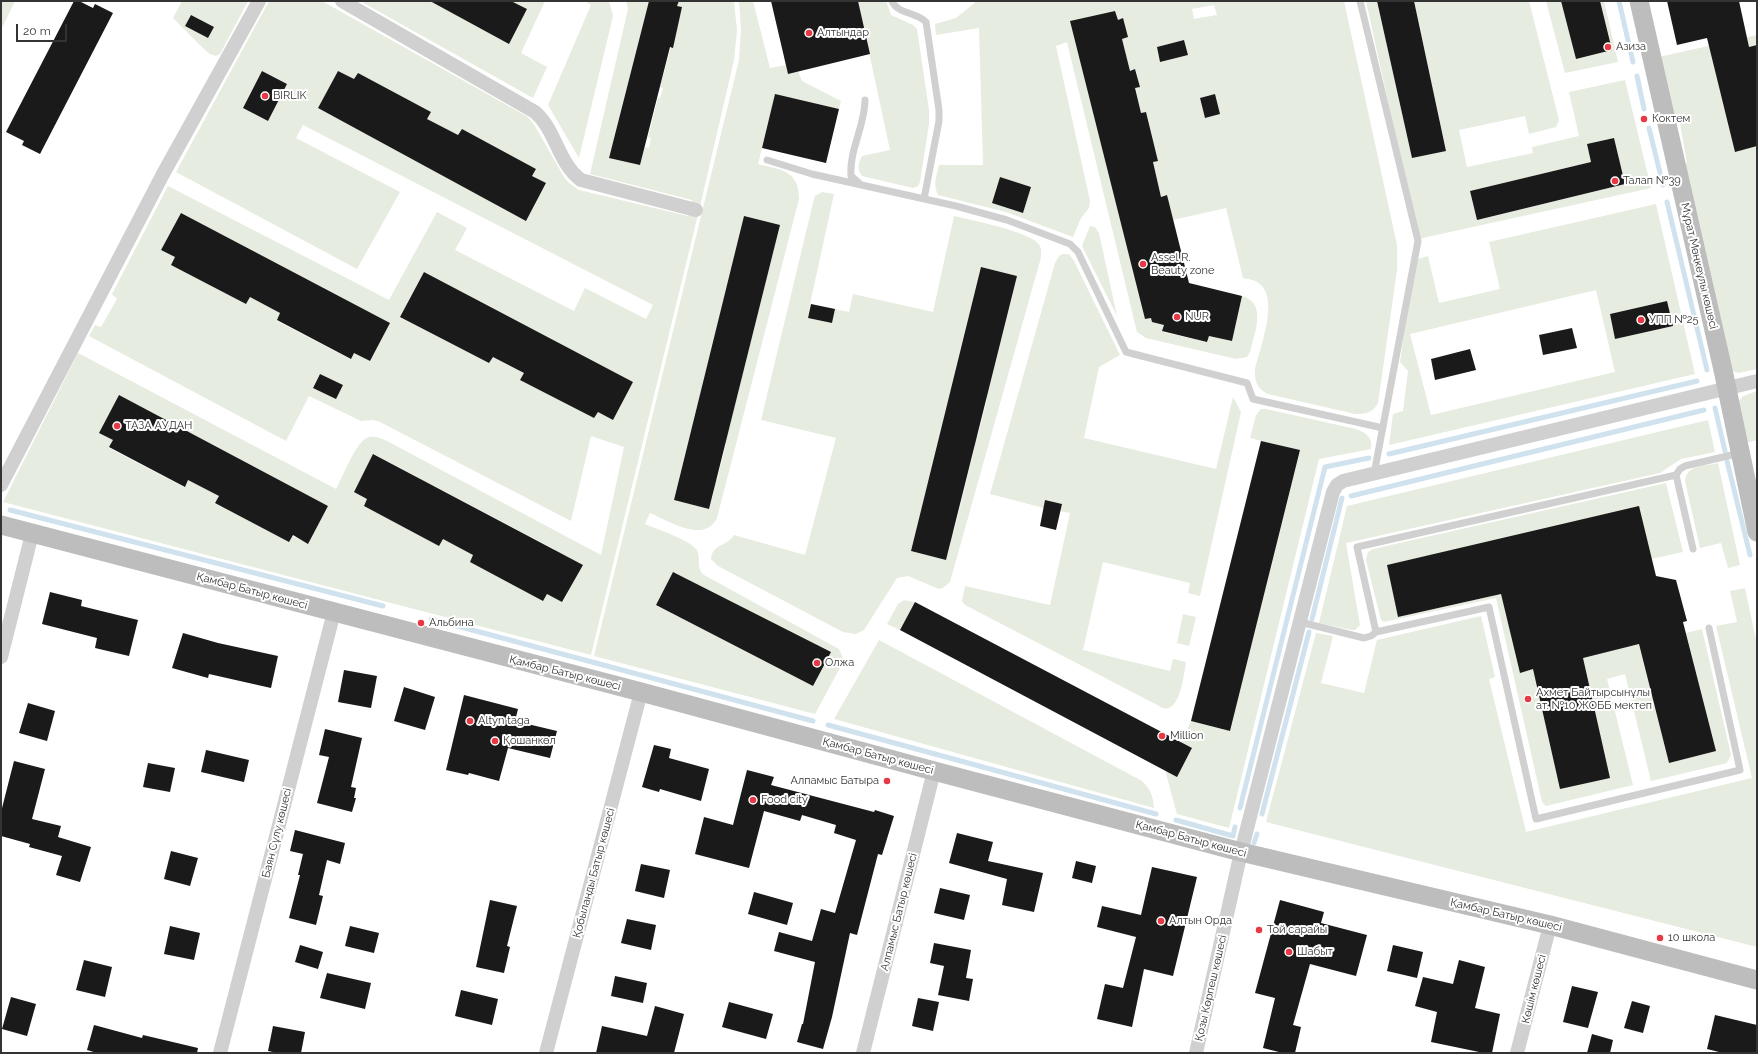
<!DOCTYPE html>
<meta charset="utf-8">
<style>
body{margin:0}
#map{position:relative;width:1758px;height:1054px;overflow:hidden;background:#fff;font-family:Raleway,sans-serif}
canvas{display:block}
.frame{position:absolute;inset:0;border:2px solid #333;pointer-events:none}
.scale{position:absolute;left:16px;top:24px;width:51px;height:18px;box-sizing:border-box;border:2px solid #333;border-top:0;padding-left:5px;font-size:12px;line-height:14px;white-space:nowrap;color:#333;-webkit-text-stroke:3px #fff;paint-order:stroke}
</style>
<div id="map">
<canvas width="1758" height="1054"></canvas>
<div class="frame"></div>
<div class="scale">20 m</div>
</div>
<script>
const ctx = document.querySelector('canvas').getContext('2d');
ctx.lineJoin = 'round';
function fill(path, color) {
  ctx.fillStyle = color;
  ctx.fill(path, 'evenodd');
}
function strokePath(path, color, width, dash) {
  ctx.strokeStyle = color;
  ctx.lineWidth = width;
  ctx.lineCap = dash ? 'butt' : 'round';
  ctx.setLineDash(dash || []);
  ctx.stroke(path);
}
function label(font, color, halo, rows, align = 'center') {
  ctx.font = font + ' Raleway,sans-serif';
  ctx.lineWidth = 4;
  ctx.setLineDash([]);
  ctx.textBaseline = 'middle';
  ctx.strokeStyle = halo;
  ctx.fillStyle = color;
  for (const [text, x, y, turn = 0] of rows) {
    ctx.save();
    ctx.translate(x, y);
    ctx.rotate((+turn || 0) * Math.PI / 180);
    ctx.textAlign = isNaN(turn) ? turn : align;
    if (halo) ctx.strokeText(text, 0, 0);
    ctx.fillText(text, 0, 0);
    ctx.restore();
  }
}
fill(new Path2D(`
 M1 1H15L1 30Z
 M182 1H248L220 54 216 56 210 54 204 49 173 18ZM191 15 214 27 208 38 185 26Z
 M269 1H322L528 117 535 126 564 177 569 183 579 190 688 216 692 200 590 174 628 9 626 1H649L609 157 640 165 645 147 649 148 651 138 648 137 658 98H660L663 88 660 87 682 7 677 6 679 1H734L737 31 734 60 701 202 591 655 3 502 78 353 336 489C343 477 356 440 369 437 375 436 381 438 387 441L601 555 624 447 591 436 571 521 380 422 373 420 361 421 309 396 286 441 89 336 95 325 101 327 117 299 112 294 168 186 389 300 437 212 467 228 455 250 574 311 585 288 646 319 653 305 303 125 296 138 400 192 357 269 176 172ZM262 71 287 84 268 121 243 108ZM338 71 354 79 358 73 431 112 427 119 457 135 462 129 536 169 532 176 546 184 526 220 318 108ZM181 213 390 323 370 361 354 353 350 359 277 321 280 313 250 297 246 304 171 265 175 257 161 250ZM424 272 470 296 466 304H484L633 382 613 420 598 412 594 418 521 380 524 373 493 357 489 363 414 324 404 309ZM320 374 343 385 313 387ZM99 433 209 443 239 459 249 474 253 466 299 491 296 498 311 497 328 506 308 543 215 503 219 496 188 480 184 487 109 448 113 440ZM374 454 419 478 416 486H434L554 549 550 557 561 563 566 556 582 565 563 602 547 594 543 600 470 562 473 555 443 539 438 545 364 506 367 499 354 491Z
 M360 1H430L509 43 527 9 511 1H545L521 53 547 67 533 98Z
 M585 1H609L613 16 579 158 548 105 591 5Z
 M739 1H753L770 68 786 65 788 74 798 71 802 81 841 101 839 109 775 95 758 164C781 170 799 170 799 199L717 518C704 544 669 521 650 513L645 524C657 529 689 540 696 549 702 557 695 567 704 575L839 649 843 658 842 664 815 714 594 656 739 60 741 30ZM744 217 780 226 728 432H725L722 442 726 444 717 480 713 479 710 490 714 491 709 509 674 500ZM673 572 830 652 813 686 656 605Z
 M858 1H886L891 15 913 25 917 29 929 110V124L920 182 918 186 913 188 862 176C857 169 858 164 862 156L890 150Z
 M977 1H1344L1397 245V270L1378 403C1373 413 1365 414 1355 414L1268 394C1256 388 1255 381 1255 369 1260 348 1279 300 1260 284 1256 280 1249 279 1243 278L1226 208 1168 221 1167 195 1161 197 1153 162 1158 160 1146 112 1141 113 1135 88 1140 87 1136 70 1130 71 1122 39 1123 18 1118 20 1115 11 1071 21 1134 275 1140 273 1142 281 1136 283 1145 319 1151 318 1152 322 1164 325 1163 332 1207 342 1209 336 1232 341 1242 296C1268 303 1254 334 1250 352L1247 357 1236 359 1146 338 1137 332 1067 42 1056 46 1090 201 1089 208 1081 218 1073 237 1006 212 938 195C933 185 936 176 939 165H983L979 28 936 35 935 24 956 18ZM1214 5 1217 15 1194 19 1192 9ZM1184 40 1188 55 1160 62 1157 47ZM1215 94 1220 114 1205 118 1200 98ZM1000 177 1031 187 1023 213 992 203Z
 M1366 1H1377L1412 158 1446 150 1414 1H1529L1559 120 1556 127 1529 134 1525 116 1459 130 1467 167 1533 153 1532 147 1579 136 1569 92 1625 80 1651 188 1418 239ZM1614 138 1625 184 1477 220 1470 191 1591 162 1587 144Z
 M1546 1H1561L1576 59 1612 50 1600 1H1604L1618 62 1565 73Z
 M1757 35V369L1739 373 1732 371 1681 164 1687 163 1679 118 1670 112 1659 57Z
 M822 192 834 194 810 304 808 318 832 323 835 309 849 312 853 294 933 312 954 216C970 220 1034 232 1040 246 1042 251 1041 257 1040 261L950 582 943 588 939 589 908 576 897 578 864 630 856 634 843 632 718 566 711 559C712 544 728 546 734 535L805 555 836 438 761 420 813 203 815 196ZM982 267 1017 276 1001 341 998 340V352L989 387H986L983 398 987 399 978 435H974L971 445 975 446 954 531 950 530 947 541 951 542 946 560 911 551Z
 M1656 204 1695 374 1389 445 1393 414 1403 411 1408 371 1400 362 1413 269 1418 259 1428 256 1439 303 1500 289 1489 242ZM1596 290 1615 372 1431 415 1410 334ZM1667 301 1673 326 1615 339 1610 314Z
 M1090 226 1095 227 1099 233 1117 316 1082 246Z
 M1063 254H1069L1074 261 1120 355 1099 367 1084 438 1216 469 1233 397 1241 412 1200 596 1188 593 1190 583 1103 562 1083 650 1170 671 1173 659 1186 662C1184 674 1180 713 1163 708L965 605 962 601 965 586 1050 605 1070 513 1060 511 1062 504 1046 500 1044 508 990 494 1055 263 1059 256Z
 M1757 391V440L1745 443 1738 402 1743 396Z
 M1261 409H1266L1356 429C1366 433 1373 437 1371 449L1319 459 1229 828 1177 814 1165 770 1177 776 1192 749 1181 743 1191 721 1230 731 1300 451 1250 438 1256 415Z
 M1708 420 1715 452 1681 459 1660 473 1346 543 1360 625 1355 630H1352L1319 623 1347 506Z
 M1718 463 1740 565 1728 568 1721 543 1700 548 1685 481C1686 465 1705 466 1718 463Z
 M1666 483 1683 552 1651 559 1489 542 1387 565 1399 617 1501 594 1520 672 1639 644 1669 763 1715 751 1686 633 1702 629 1731 755 1727 763 1651 781 1625 674 1607 679 1633 785 1546 806 1542 802 1496 598 1384 622 1381 620 1366 560 1368 552 1373 549Z
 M1745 588 1757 644V947L1266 822 1316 633 1333 636 1321 683 1364 693 1377 640 1481 616 1495 677 1489 679 1526 832 1752 778 1716 626 1737 622 1730 591Z
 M904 600 915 602 900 630 887 624 898 604Z
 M1183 614 1196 617 1189 646 1177 643Z
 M879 640 1142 781C1151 790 1153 796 1154 808L834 719Z`), '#e6ecdf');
strokePath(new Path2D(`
 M1619 1 1633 62
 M1637 76 1644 109
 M1649 128 1663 185
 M1667 202 1707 370
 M1715 408 1725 451
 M1389 454 1697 381
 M1727 461 1750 555
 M1351 496 1704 410
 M10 510 383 606
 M431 619 813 721
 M1312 619 1342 498
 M828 725 1156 814
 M1240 808 1325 467 1369 458
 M1262 814 1309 632
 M1176 820 1233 836 1235 827
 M1254 843 1257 834`), '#cfe2ee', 5);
fill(new Path2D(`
 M74 1H79L93 8 95 4 113 13 40 154 22 145 24 141 6 132Z
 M430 1H511L527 9 509 44Z
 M649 1H679L677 6 682 7 673 48 670 47 640 165 609 158Z
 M771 1H858L870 54 788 74Z
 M1377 1H1414L1446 151 1412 158Z
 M1561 1H1600L1612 50 1576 59Z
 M1667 1H1739L1749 47 1757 45V146L1735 152 1707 38 1677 45Z
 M1115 11 1118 20 1123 18 1128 37 1122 39 1130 71 1135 69 1140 87 1135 88 1141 113 1146 112 1158 161 1153 162 1161 197 1167 195 1189 283 1242 296 1232 341 1209 336 1207 342 1162 331 1164 325 1152 322 1151 318 1145 319 1070 21Z
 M191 15 214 27 208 38 185 26Z
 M1184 40 1188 55 1160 62 1157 47Z
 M262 71 287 84 268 121 243 108Z
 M338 71 354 79 358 73 431 112 427 119 458 135 462 129 536 169 532 176 546 183 526 221 318 108Z
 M775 94 839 109 826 163 762 148Z
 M1215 94 1220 114 1205 118 1200 98Z
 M1614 138 1625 184 1477 220 1470 191 1591 162 1587 144Z
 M1000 177 1031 187 1023 213 992 203Z
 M181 213 390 323 370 361 354 353 351 359 277 320 280 313 250 297 246 304 171 265 175 257 161 250Z
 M744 216 780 225 709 509 674 500Z
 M981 267 1017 276 946 560 911 551Z
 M424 272 633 382 613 420 598 412 594 418 520 380 524 373 493 357 489 363 400 317Z
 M1667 301 1673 326 1615 339 1610 314Z
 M811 304 835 309 832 323 808 318Z
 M1572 328 1577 348 1543 355 1539 335Z
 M1470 349 1476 370 1435 380 1431 359Z
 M320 374 343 385 336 399 313 388Z
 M119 395 328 506 308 544 293 535 289 542 215 503 219 496 188 480 185 487 109 447 113 440 99 433Z
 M1261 441 1300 450 1230 731 1191 721Z
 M373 454 583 565 562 602 547 594 543 601 470 562 473 555 443 539 439 546 364 506 367 499 354 492Z
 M1045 500 1062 504 1056 530 1040 526Z
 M1639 506 1656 576 1676 580 1687 621 1683 622 1716 751 1669 763 1639 644 1583 658 1610 778 1560 789 1533 669 1520 673 1501 594 1398 617 1387 565Z
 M673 572 831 652 813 686 656 605Z
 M50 592 82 600 81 606 138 620 129 656 95 648 97 638 42 624Z
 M915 602 1192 748 1177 777 900 630Z
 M183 633 218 643 278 656 271 688 209 674 208 678 172 668Z
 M344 670 377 676 371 708 338 702Z
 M404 687 435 697 425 730 394 721Z
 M464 695 518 709 515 721 557 731 550 758 508 748 499 781 469 773 468 775 446 770Z
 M28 703 55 711 47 741 19 733Z
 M325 729 362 738 351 787 356 788 354 798H356L352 812 317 803 329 757 319 755Z
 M654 745 671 749 669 758 709 769 701 801 660 789 659 792 642 787Z
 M206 750 249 760 244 782 201 772Z
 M14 761 45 769 32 819 61 826 58 837 91 847 80 882 56 875 62 856 29 847 30 844 1 836V812Z
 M148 763 175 768 170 792 143 787Z
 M747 770 774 777 771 785 874 812 875 810 894 816 882 855 878 854 857 935 850 933 832 1017 823 1049 797 1042 802 1024H803L815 962 774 951 779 932 812 941 821 909 835 913 856 840 834 833 836 825 802 815 800 821 764 811 749 868 695 854 704 817 733 825Z
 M295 830 345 843 340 864 327 860 319 895 323 896 316 925 289 918 300 875H298L303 854 290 851Z
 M957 833 993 842 988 861 1043 873 1034 912 1002 905 1007 879 949 863Z
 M171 851 198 858 190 886 164 879Z
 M1076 861 1096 866 1092 883 1072 878Z
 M641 864 670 870 664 898 635 891Z
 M1152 867 1197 877 1173 976 1144 969 1132 1027 1097 1019 1105 984 1123 988 1136 937 1097 927 1102 906 1141 915Z
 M940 888 970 895 964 920 934 913Z
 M754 892 793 903 787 925 748 914Z
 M490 900 517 906 507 946 510 947 504 973 476 967Z
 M1280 900 1324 912 1321 923 1367 935 1356 976 1310 964 1293 1025 1301 1027 1295 1053H1283L1263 1048 1275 998 1255 993Z
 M627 919 656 925 651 950 621 943Z
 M170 926 200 933 194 960 164 954Z
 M350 926 379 933 374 953 345 946Z
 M934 943 971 950 966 978 973 979 969 1001 938 995 944 966 930 963Z
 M300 945 323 952 318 969 295 962Z
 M1393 945 1423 952 1417 978 1387 971Z
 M84 960 112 967 105 997 76 990Z
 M1459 960 1485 967 1475 1008 1500 1014 1492 1053H1484L1431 1042 1437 1012 1415 1006 1423 977 1453 984Z
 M327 973 371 983 365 1009 320 998Z
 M615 976 647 983 643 1003 611 996Z
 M1572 986 1598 992 1588 1028 1563 1022Z
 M461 990 498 999 492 1025 455 1016Z
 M11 997 36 1004 27 1036 2 1029Z
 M918 998 939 1002 933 1031 912 1026Z
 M1632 1001 1650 1006 1643 1033 1624 1028Z
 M729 1002 773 1014 766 1039 722 1027Z
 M655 1006 684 1014 674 1053H596L602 1026 647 1036Z
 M1715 1015 1757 1025V1053H1723L1707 1049Z
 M94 1025 142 1038 143 1035 198 1048 197 1053H97L87 1050Z
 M273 1026 305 1032 301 1053H278L268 1051Z
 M1592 1034 1613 1040 1610 1053H1587Z`), '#1a1a1a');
strokePath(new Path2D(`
 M892 1C897 14 917 12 926 22L939 110V121L924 199
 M1360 1 1418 241 1374 474
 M767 160 812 174 956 206 1007 220 1070 244 1078 252 1126 352 1247 383 1253 399 1383 428
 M859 183 851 176C849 150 865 126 865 100
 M1676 475 1693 549
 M1300 622 1364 638 1371 636 1376 632
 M1709 628 1740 770 1536 819 1489 607 1376 632 1357 547 1676 475 1680 469 1685 466 1740 453`), '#d0d0d0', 7);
strokePath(new Path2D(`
 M342 1 535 112C556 130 558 163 581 180L696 210
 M1 485 163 174 259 1
 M1 657 32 534
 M220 1053 334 612
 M546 1053 641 692
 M863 1053 934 771
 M1196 1053 1241 852 1333 492 1337 485 1343 481 1757 381
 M1517 1053 1550 925`), '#d0d0d0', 14);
strokePath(new Path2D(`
 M1639 1 1723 370 1757 532
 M1 525 641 692 934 771 1241 852 1550 925 1757 980`), '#bdbdbd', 19);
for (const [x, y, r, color] of [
 [809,33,4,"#e63946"],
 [1608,47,4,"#e63946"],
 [265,96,4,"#e63946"],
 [1644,119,4,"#e63946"],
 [1615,181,4,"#e63946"],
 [1143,264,4,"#e63946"],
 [1177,317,4,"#e63946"],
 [1641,320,4,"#e63946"],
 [117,426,4,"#e63946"],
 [421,623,4,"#e63946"],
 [817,663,4,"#e63946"],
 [1528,699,4,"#e63946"],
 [470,721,4,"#e63946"],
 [1162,736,4,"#e63946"],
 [495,741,4,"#e63946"],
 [887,781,4,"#e63946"],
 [753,800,4,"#e63946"],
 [1161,921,4,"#e63946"],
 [1259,930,4,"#e63946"],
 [1660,938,4,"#e63946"],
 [1289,952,4,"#e63946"]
]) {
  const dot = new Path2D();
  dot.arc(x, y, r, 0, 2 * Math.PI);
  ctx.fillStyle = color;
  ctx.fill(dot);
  strokePath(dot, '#fff', 1.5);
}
label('11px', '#333', '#fff', [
 ["Алтындар",817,33],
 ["Азиза",1616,47],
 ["BIRLIK",273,96],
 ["Коктем",1652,119],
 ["Талап №39",1623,181],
 ["Assel R.",1151,258],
 ["Beauty zone",1151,271],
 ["NUR",1185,317],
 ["УПП №25",1649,320],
 ["ТАЗА АУДАН",125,426],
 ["Альбина",429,623],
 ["Олжа",825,663],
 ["Ахмет Байтырсынұлы",1536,693],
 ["ат. №10 ЖОББ мектеп",1536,706],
 ["Altyn taga",478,721],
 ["Million",1170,736],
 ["Қошанкөл",503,741],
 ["Алпамыс Батыра",879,781,"right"],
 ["Food city",761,800],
 ["Алтын Орда",1169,921],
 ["Той сарайы",1267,930],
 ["10 школа",1668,938],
 ["Шабыт",1297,952]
], 'left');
label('11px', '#333', '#fff', [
 ["Мұрат Мөңкеұлы көшесі",1699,266,77],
 ["Қамбар Батыр көшесі",252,591,15],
 ["Қамбар Батыр көшесі",565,673,14],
 ["Қамбар Батыр көшесі",878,756,15],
 ["Баян Сұлу көшесі",277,833,-76],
 ["Қамбар Батыр көшесі",1191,839,15],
 ["Қобыланды Батыр көшесі",594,873,-75],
 ["Алпамыс Батыр көшесі",899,912,-76],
 ["Қамбар Батыр көшесі",1506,915,13],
 ["Қозы Көрпеш көшесі",1211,988,-77],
 ["Көшім көшесі",1534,989,-76]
]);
</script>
